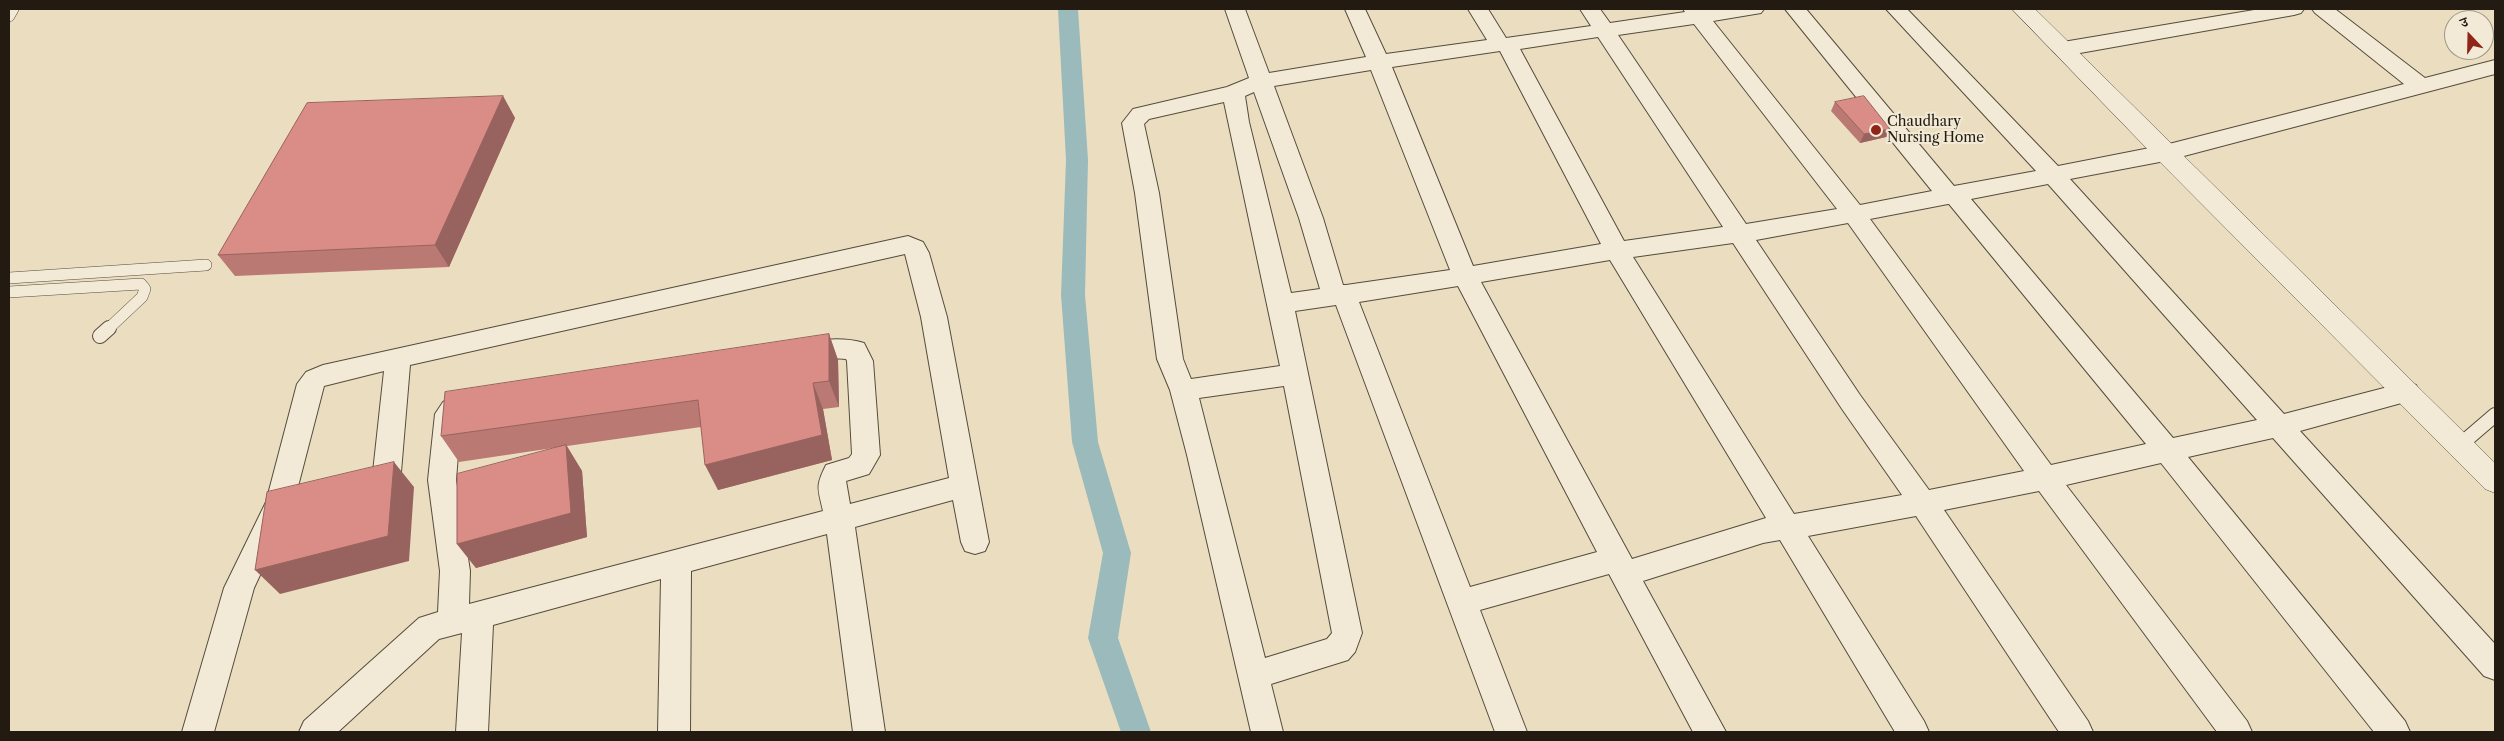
<!DOCTYPE html>
<meta charset="utf-8">
<style>
body{margin:0}
#map{position:relative;width:2504px;height:741px;overflow:hidden;background:#ebdec0;font-family:"Libre Caslon Text","Noto Serif Devanagari",serif}
canvas{display:block}
.frame{position:absolute;inset:0;border:10px solid #231b11;pointer-events:none}
.north{position:absolute;left:2444px;top:10px;width:50px;height:50px;box-sizing:border-box;background:#f2ead6;border:1px solid #9f9787;border-radius:50%;rotate:339deg;font-size:14px;font-weight:700;line-height:20px;text-align:center;color:#231b11}
.north::after{content:'';display:block;margin:auto;width:18px;height:22px;background:#8f2418;clip-path:polygon(50% 0,100% 100%,50% 72%,0 100%)}
</style>
<div id="map">
<canvas width="2504" height="741"></canvas>
<div class="frame"></div>
<div class="north">उ</div>
</div>
<script>
const ctx = document.querySelector('canvas').getContext('2d');
ctx.lineJoin = 'round';
function fill(path, color) {
  ctx.fillStyle = color;
  ctx.fill(path, 'evenodd');
}
function strokePath(path, color, width, dash) {
  ctx.strokeStyle = color;
  ctx.lineWidth = width;
  ctx.lineCap = dash ? 'butt' : 'round';
  ctx.setLineDash(dash || []);
  ctx.stroke(path);
}
function label(font, color, halo, rows, align = 'center') {
  ctx.font = font + ' "Libre Caslon Text",serif';
  ctx.lineWidth = 4;
  ctx.setLineDash([]);
  ctx.textBaseline = 'middle';
  ctx.strokeStyle = halo;
  ctx.fillStyle = color;
  for (const [text, x, y, turn = 0] of rows) {
    ctx.save();
    ctx.translate(x, y);
    ctx.rotate((+turn || 0) * Math.PI / 180);
    ctx.textAlign = isNaN(turn) ? turn : align;
    if (halo) ctx.strokeText(text, 0, 0);
    ctx.fillText(text, 0, 0);
    ctx.restore();
  }
}
fill(new Path2D(`
 M1058 9H1078L1088 160 1085 295 1098 442 1131 553 1118 638 1151 732H1121L1088 638 1103 553 1072 442 1061 295 1066 160Z`), '#9bbabb');
const serviceFar1 = new Path2D(`
 M9 16 13 9
 M9 278 206 265
 M9 292 141 284 145 289 142 297 108 329`);
const service = new Path2D(`
 M100 336 109 328
 M2460 445 2495 415`);
const minor = new Path2D(`
 M1225 9H1245L1269 73 1366 57 1345 9H1365L1386 54 1487 40 1468 9H1488L1506 38 1591 26 1580 9H1600L1610 23 1685 12 1683 9H1764L1761 13 1713 21 1860 205 1932 191 1785 9H1806L1954 186 2036 171 1886 9H1907L2058 166 2165 145 2404 84 2315 13 2312 9H2335L2425 78 2495 60V74L2165 161 2070 179 2284 414 2407 382 2416 385 2420 392 2416 399 2300 431 2495 644V680L2484 676 2273 438 2188 457 2405 721 2410 732H2374L2161 463 2066 485 2247 721 2252 732H2217L2039 491 1944 510 2088 721 2093 732H2059L1916 516 1808 536 1924 721 1929 732H1895L1780 540 1763 543 1643 581 1726 732H1693L1609 574 1480 610 1527 732H1495L1336 305 1295 311 1362 633 1355 652 1348 660 1271 684 1283 732H1251L1187 455 1170 390 1157 359 1135 193 1122 123 1133 109 1227 87 1249 78ZM1694 24 1837 209 1746 224 1618 35ZM1598 37 1723 227 1624 241 1520 49ZM1500 51 1601 244 1473 266 1392 67ZM1371 70 1450 270 1346 285H1343L1323 218 1274 86ZM1254 92 1299 218 1320 289 1291 293 1249 122 1245 96ZM1224 102 1280 366 1191 379 1183 359 1159 193 1144 124 1149 119ZM2048 184 2257 420 2173 438 1971 199ZM1948 204H1949L2146 444 2051 465 1870 219ZM1848 223 2024 471 1929 490 1860 395 1756 240ZM1733 243 1842 409 1902 495 1794 514 1633 257ZM1610 260 1766 518 1632 559 1481 282ZM1458 286 1597 552 1470 587 1359 302ZM1284 386 1332 633 1327 639 1265 658 1199 398Z
 M2260 9H2304L2301 13 2294 15 2063 56 2056 54 2052 49 2056 44 2063 42Z
 M908 236 923 242 929 253 947 317 989 542 985 551 975 554 965 551 961 542 953 500 855 527 885 732H853L827 534 691 571 690 732H658L661 579 493 625 488 732H456L462 633 439 639 338 732H299L304 721 419 618 438 612 440 571 428 480 435 414 443 402 452 398 461 402 465 409 461 417 456 480 470 571 469 604 823 511C818 488 815 487 826 465L849 458 852 454 847 361 846 359C827 356 808 367 790 361L786 354 790 347C813 340 840 336 864 343L873 361 880 455 869 474 846 481 850 504 949 478 921 317 905 254 410 365 401 472 397 480 387 483 377 480 373 472 384 371 324 386 294 502 254 588 214 732H182L224 588 266 502 297 384 306 372 323 365Z`);
const tertiary = new Path2D(`
 M2012 9H2035L2495 463V493L2485 489 2157 159Z`);
strokePath(serviceFar1, '#554c3d', 12);
strokePath(service, '#554c3d', 16);
strokePath(minor, '#554c3d', 2);
strokePath(tertiary, '#554c3d', 1);
strokePath(serviceFar1, '#f2ead6', 11);
strokePath(service, '#f2ead6', 14);
fill(minor, '#f2ead6');
fill(tertiary, '#f2ead6');
fill(new Path2D(`
 M503 96 515 118 449 267 235 276 218 255Z
 M1835 102 1890 129 1886 137 1860 143 1831 111Z
 M829 334 838 360 839 407 823 409 832 460 718 490 701 427 567 446 582 471 587 537 476 568 457 544 560 447 459 462 441 436Z`), '#bb7973');
fill(new Path2D(`
 M503 96 515 118 449 267 435 245Z
 M1890 129 1886 137 1860 143 1864 134Z
 M829 334 838 360 839 407 829 381Z
 M813 383 823 409 832 460 718 490 705 465Z
 M566 445 582 471 587 537 476 568 457 544Z
 M394 462 414 487 409 561 280 594 255 570Z`), '#98635e');
const building = new Path2D(`
 M503 96 435 245 218 255 307 103Z
 M1864 96 1890 129 1864 134 1835 102Z
 M829 334V381L813 383 822 435 705 465 698 400 441 436 445 392Z
 M566 445 571 513 457 544V474Z
 M394 462 388 536 255 570 267 492Z`);
fill(building, '#d98d86');
strokePath(building, '#98635e', 1);
for (const [x, y, r, color] of [
 [1876,130,6,"#8f2418"]
]) {
  const dot = new Path2D();
  dot.arc(x, y, r, 0, 2 * Math.PI);
  ctx.fillStyle = color;
  ctx.fill(dot);
  strokePath(dot, '#f2ead6', 2);
}
label('14px', '#231b11', '#f2ead6', [
 ["Chaudhary",1887,122],
 ["Nursing Home",1887,138]
], 'left');
</script>
